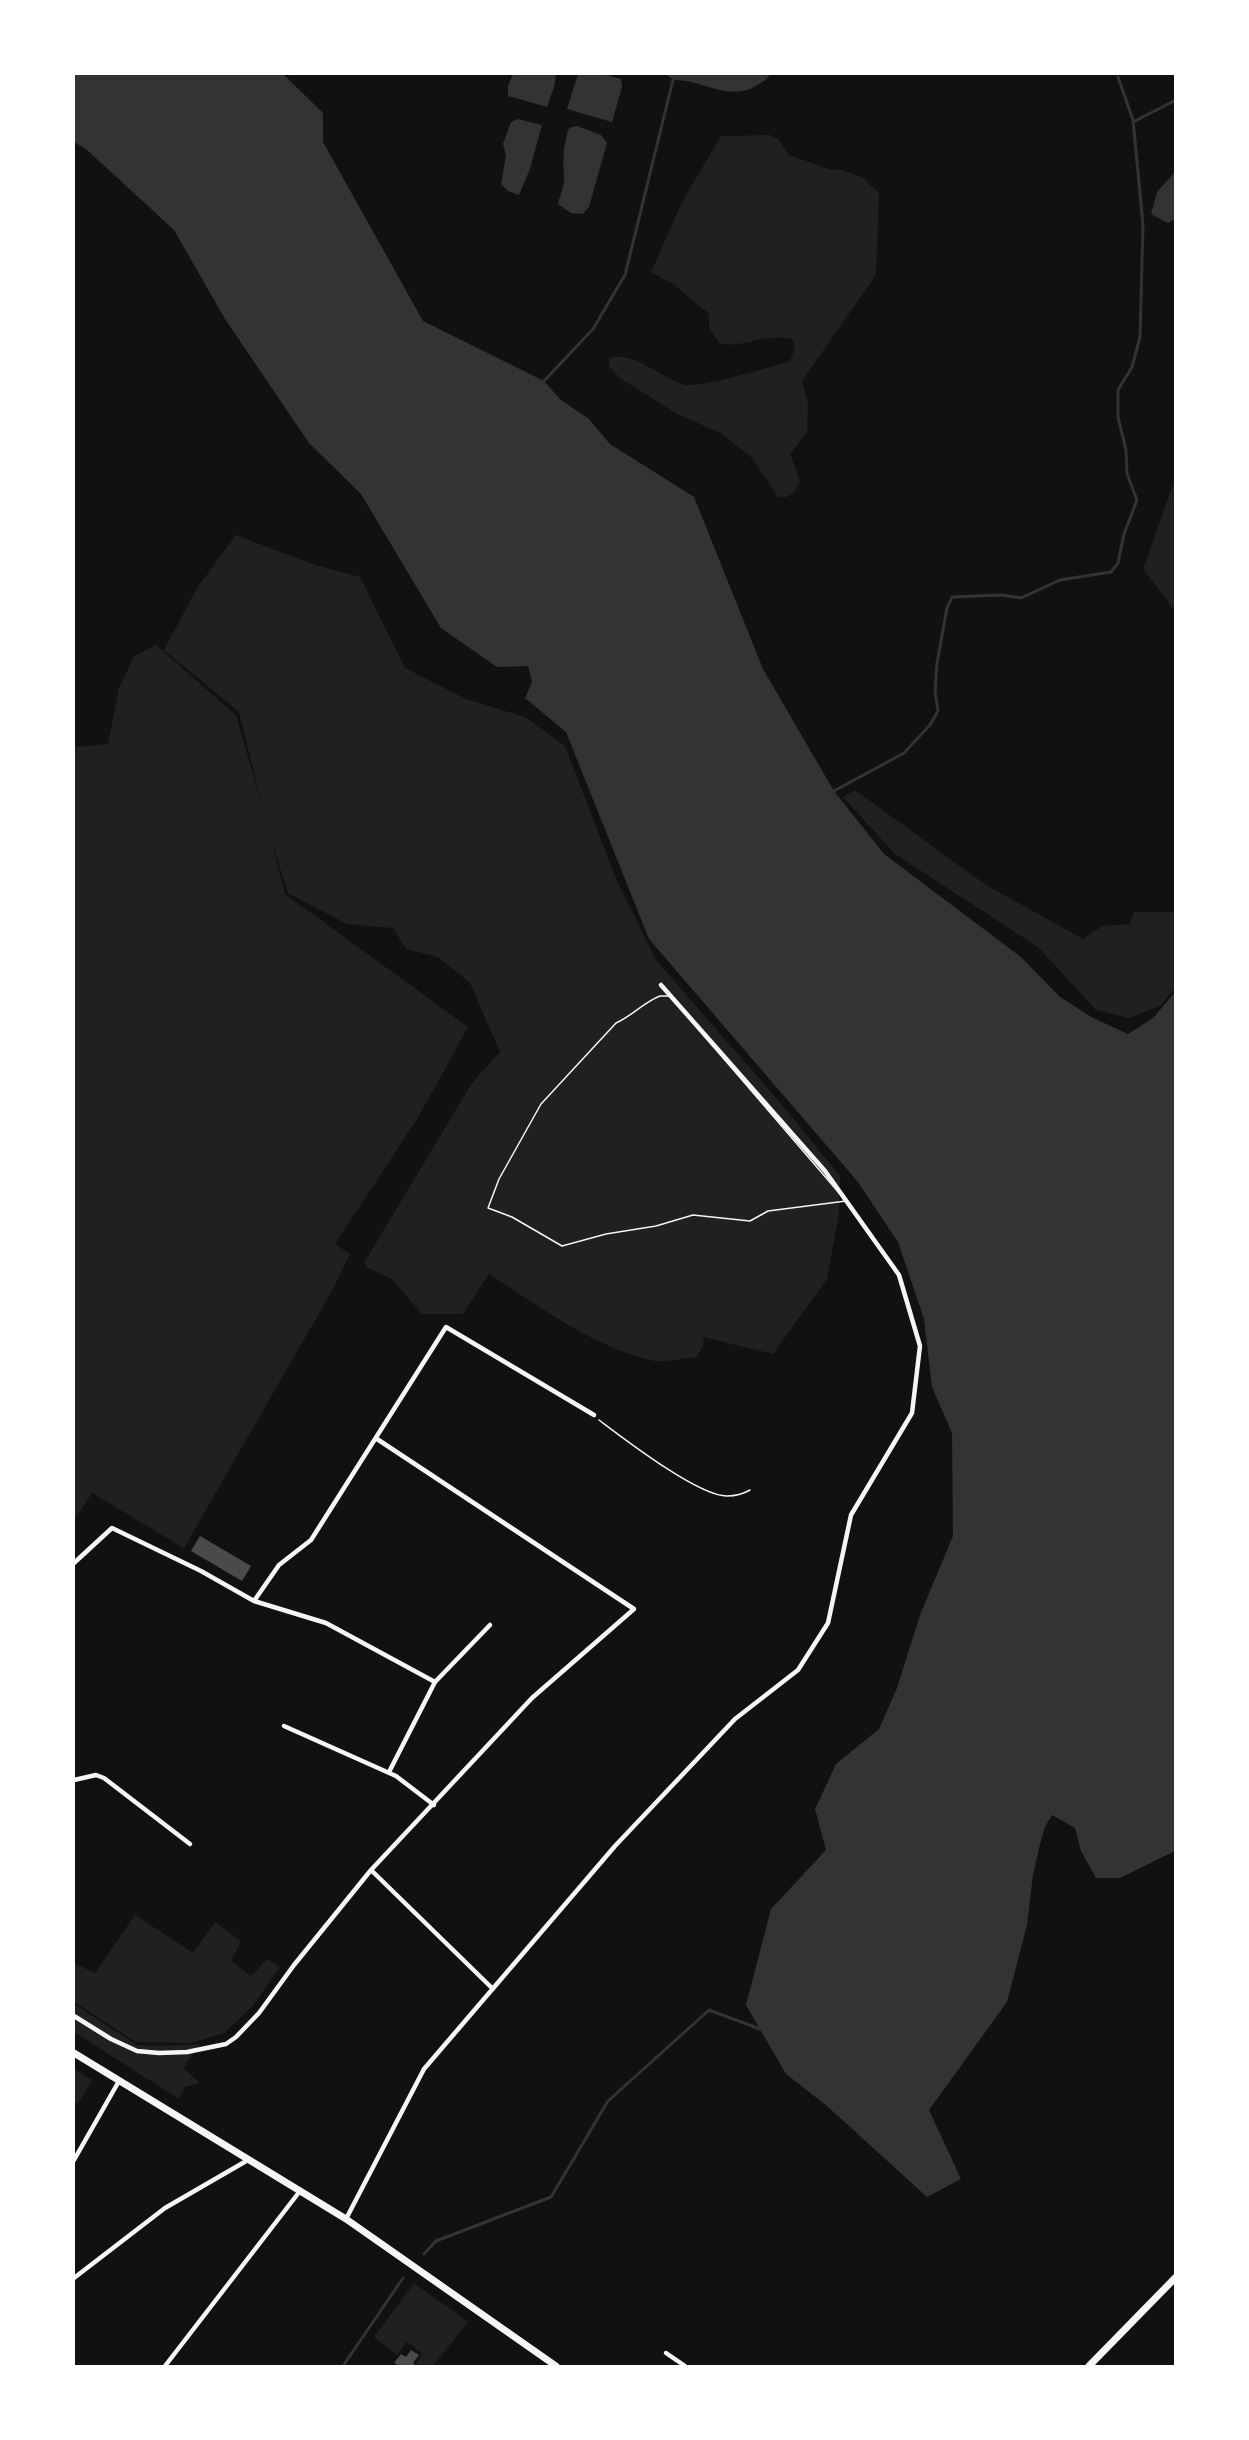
<!DOCTYPE html>
<style>
body{margin:0}
#map{position:relative;width:1249px;height:2440px;overflow:hidden;background:#111;font-family:Ubuntu,sans-serif}
canvas{display:block}
.frame{position:absolute;inset:0;border:75px solid #fff;pointer-events:none}
</style>
<div id="map">
<canvas width="1249" height="2440"></canvas>
<div class="frame"></div>
</div>
<script>
const ctx = document.querySelector('canvas').getContext('2d');
ctx.lineJoin = 'round';
function fill(path, color) {
  ctx.fillStyle = color;
  ctx.fill(path, 'evenodd');
}
function strokePath(path, color, width, dash) {
  ctx.strokeStyle = color;
  ctx.lineWidth = width;
  ctx.lineCap = dash ? 'butt' : 'round';
  ctx.setLineDash(dash || []);
  ctx.stroke(path);
}
fill(new Path2D(`
 M770 135 778 139 789 155 829 169 842 170 862 177 879 193 876 275 802 381 808 404 807 432 790 454 800 481C795 492 791 499 778 497L752 458 721 433 679 415 620 378 609 366V359C628 348 664 379 685 385 700 388 772 367 790 361L795 348 792 339C762 333 746 348 720 344L709 328V314L673 284 651 272 683 200 721 136Z
 M1175 479V611L1143 569Z
 M236 535 312 564 360 577 405 668 466 699 525 717 565 746 617 881 656 960 784 1107 840 1176 839 1214 827 1279 773 1354 704 1337 703 1346 696 1357C682 1358 663 1364 650 1360 594 1347 537 1305 489 1274L463 1314H422L392 1279 368 1268 364 1263 472 1083 500 1052 470 983 438 957 406 949 393 928 347 924 288 893 271 840 285 894 468 1027 419 1116 335 1244 350 1254 333 1289 184 1548 92 1493 74 1521V747L108 744 119 688 134 656 156 645 236 715 263 809 239 712 164 650 197 588Z
 M855 790 986 885 1083 939 1102 926 1130 924 1134 912H1175V988L1161 1005 1129 1018 1096 1010 1038 947 895 854 843 797Z
 M135 1915 193 1953 215 1922 241 1941 231 1961 251 1976 267 1959 280 1967 251 2008 224 2033 191 2043 136 2042 74 2002V1963L95 1973Z
 M74 2004 137 2045 161 2046 200 2044 183 2068 200 2083 185 2087 179 2099 74 2032Z
 M74 2068 92 2080 78 2104 74 2101Z
 M414 2283 468 2322 433 2366H420L416 2363 423 2354 407 2342 397 2355 374 2337Z`), '#202020');
fill(new Path2D(`
 M74 74H283L323 113V142L423 321 544 381 561 400 589 419 610 444 694 497 763 669 834 791 884 854 1021 957 1059 996 1091 1017 1128 1034 1153 1018 1175 992V1851L1120 1878H1096L1081 1851 1075 1828 1052 1815 1045 1827 1040 1844 1033 1875 1027 1925 1007 2002 929 2110 961 2179 927 2197 827 2106 786 2074 746 2005 771 1909 826 1850 815 1809 836 1764 879 1729 897 1688 920 1615 953 1536 952 1433 932 1387 924 1319 898 1242 858 1182 649 939 566 732 525 698 532 682 528 666 497 667 441 628 361 494 309 443 225 319 174 230 86 149 74 142Z
 M513 74H556L554 87 547 107 508 96V86Z
 M578 74H603L621 79 622 87 612 122 567 109Z
 M666 74H770C767 80 762 82 756 86 728 102 701 79 673 80Z
 M518 119 542 125 530 169 519 195 508 191 501 184 506 155 503 144 511 122Z
 M577 126 601 135 607 143 589 207 583 214 571 213 558 204C560 195 565 185 564 176 563 159 563 145 569 128Z
 M1175 172V219L1168 223 1151 214 1157 192Z`), '#333');
strokePath(new Path2D(`
 M1133 122 1176 100
 M544 381 593 329 625 275 673 80
 M834 791 904 753 930 725 938 711 935 692 937 663 947 608 952 597 1001 595 1021 598 1060 580 1111 572 1118 563 1124 534 1137 500 1127 474 1126 450 1118 417V390L1132 367 1140 337 1143 225 1133 120 1118 77
 M424 2254 436 2241 551 2197 608 2101 709 2010 760 2029
 M343 2366 403 2278`), '#333', 3);
fill(new Path2D(`
 M200 1536 251 1566 242 1581 191 1551Z
 M411 2350 419 2355 413 2363 416 2366H399L394 2363 401 2354 406 2357Z`), '#4a4a4a');
strokePath(new Path2D(`
 M660 996H670L846 1201 768 1211 750 1221 693 1215 656 1226 606 1234 562 1246 512 1217 488 1208 499 1179 541 1104 616 1023C632 1016 644 1002 660 996Z
 M599 1420C623 1438 698 1496 727 1496 735 1496 743 1494 750 1490`), '#f5f5f5', 1.5);
strokePath(new Path2D(`
 M74 1563 112 1528 201 1571 254 1601 326 1623 435 1682
 M254 1601 279 1565 311 1540 446 1327 594 1415
 M284 1726 396 1776 434 1805
 M389 1772 435 1682 490 1625
 M74 1780 96 1775 104 1778 190 1844
 M371 1870 493 1989
 M74 2016 111 2039 137 2051 159 2053 187 2052 226 2044 236 2037 259 2013 294 1965 371 1870 532 1698 634 1609 377 1439
 M74 2160 119 2081
 M346 2219 424 2069 615 1846 735 1719 798 1670 828 1623 851 1515 912 1413 920 1346 899 1275 825 1171 661 985
 M74 2278 165 2208 248 2160
 M666 2353 685 2366
 M165 2366 300 2191`), '#f5f5f5', 4.5);
strokePath(new Path2D(`
 M74 2053 346 2219 556 2366
 M1089 2366 1176 2277`), '#f5f5f5', 7);
</script>
